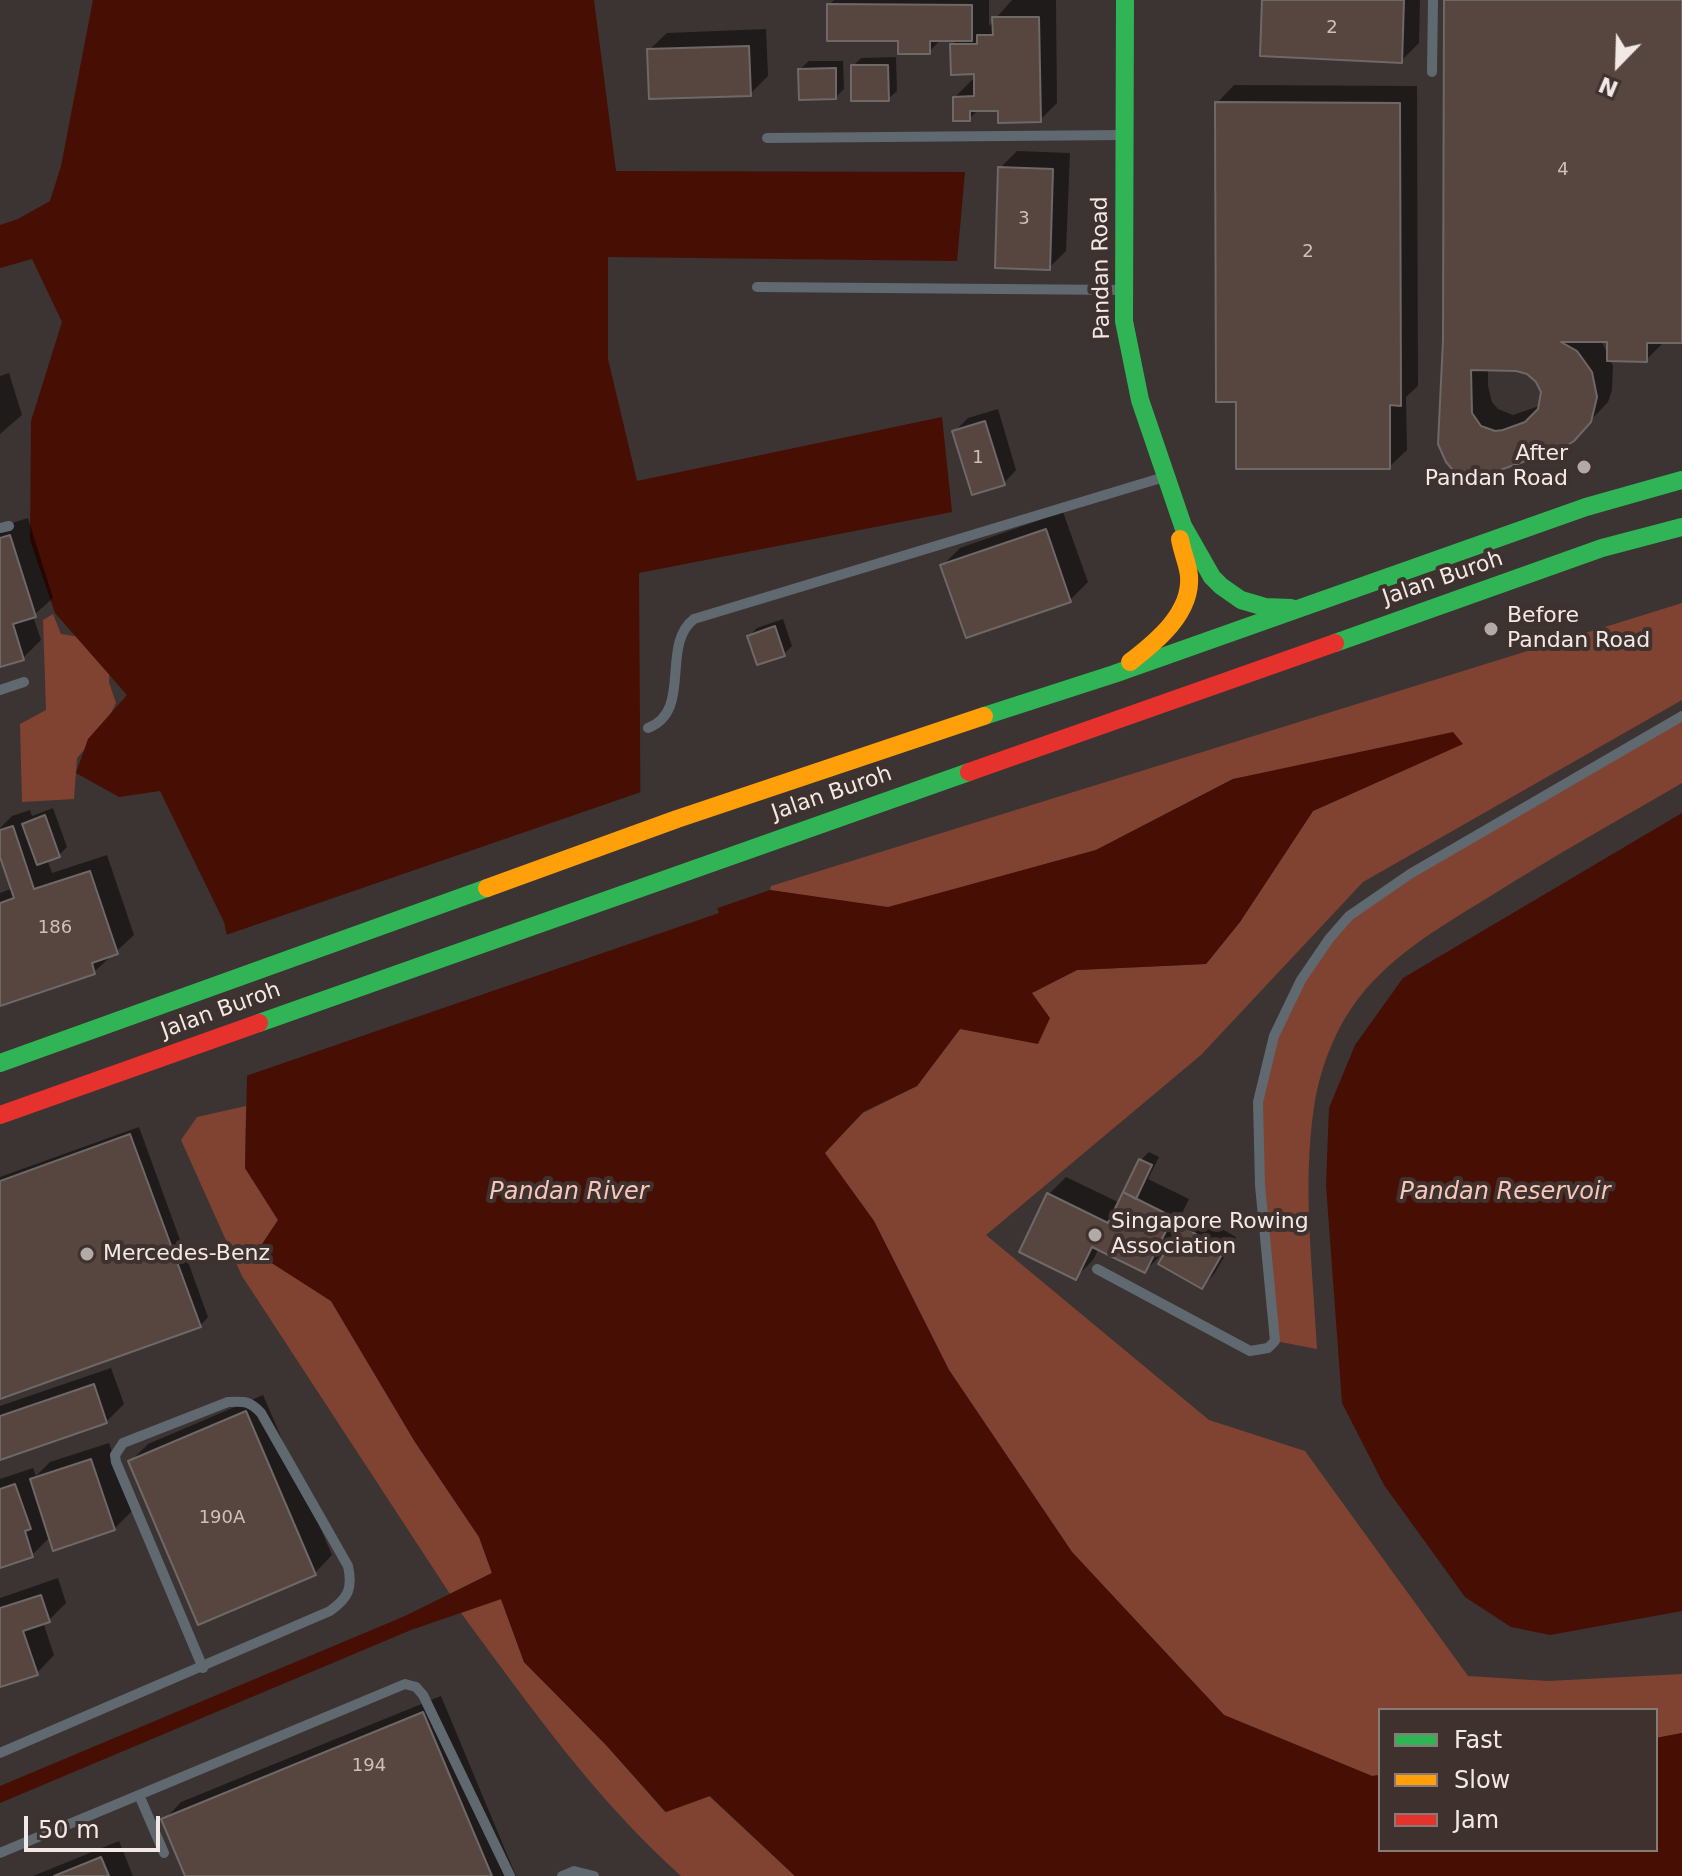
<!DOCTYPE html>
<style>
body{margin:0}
#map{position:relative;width:1682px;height:1876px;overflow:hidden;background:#3b3432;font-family:"DejaVu Sans",sans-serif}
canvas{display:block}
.legend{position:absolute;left:1378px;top:1708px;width:280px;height:144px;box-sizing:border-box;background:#3f312e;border:2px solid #877b78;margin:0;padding:10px 14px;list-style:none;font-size:24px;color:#f2e9e6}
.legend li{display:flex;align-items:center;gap:16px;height:40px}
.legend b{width:40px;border:2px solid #877b78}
.north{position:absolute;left:1578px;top:24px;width:80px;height:80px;-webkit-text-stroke:6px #3f312e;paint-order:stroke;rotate:203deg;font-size:22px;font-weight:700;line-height:32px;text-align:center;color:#f2e9e6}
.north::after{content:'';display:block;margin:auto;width:28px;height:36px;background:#f2e9e6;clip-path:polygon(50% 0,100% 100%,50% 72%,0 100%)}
.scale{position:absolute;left:24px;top:1816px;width:136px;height:36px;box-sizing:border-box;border:4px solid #f2e9e6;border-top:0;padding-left:10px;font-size:24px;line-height:28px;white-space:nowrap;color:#f2e9e6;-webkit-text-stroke:6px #3f312e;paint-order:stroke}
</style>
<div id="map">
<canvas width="1682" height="1876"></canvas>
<ul class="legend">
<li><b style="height:10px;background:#30b455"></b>Fast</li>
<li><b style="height:10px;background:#ff9f0a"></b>Slow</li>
<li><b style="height:10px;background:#e5322d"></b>Jam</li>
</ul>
<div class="north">N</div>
<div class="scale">50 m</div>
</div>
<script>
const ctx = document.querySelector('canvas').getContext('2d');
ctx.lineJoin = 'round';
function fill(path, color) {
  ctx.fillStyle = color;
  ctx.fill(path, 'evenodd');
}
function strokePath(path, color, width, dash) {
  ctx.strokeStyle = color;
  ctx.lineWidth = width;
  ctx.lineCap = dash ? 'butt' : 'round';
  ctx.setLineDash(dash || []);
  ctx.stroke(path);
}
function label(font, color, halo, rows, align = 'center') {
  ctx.font = font + ' "DejaVu Sans",sans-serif';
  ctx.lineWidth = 8;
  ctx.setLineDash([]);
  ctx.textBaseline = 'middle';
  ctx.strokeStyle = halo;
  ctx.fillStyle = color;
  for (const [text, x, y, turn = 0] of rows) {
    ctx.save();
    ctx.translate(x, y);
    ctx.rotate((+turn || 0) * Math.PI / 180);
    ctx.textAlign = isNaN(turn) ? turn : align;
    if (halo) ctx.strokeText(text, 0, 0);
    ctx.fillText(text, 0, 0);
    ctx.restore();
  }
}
fill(new Path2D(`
 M1682 603V700L1363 882 1201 1055 986 1235 1209 1420 1305 1451 1468 1676 1548 1681 1682 1674V1733L1656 1738V1710H1380V1775L1372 1776 1224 1715 1072 1552 949 1370 874 1221 824 1153 863 1113 917 1086 960 1029 1077 970 1206 964 1240 922 1313 811 1462 744 1233 779 1096 850 888 908 770 890 771 886Z
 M53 614 61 634 93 639 110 653 109 682 116 703 104 727 77 758 74 799 22 802 20 724 46 710 43 620Z
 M1682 716V783C1617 821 1552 857 1489 897 1440 927 1386 958 1353 1006 1333 1034 1319 1073 1314 1107 1302 1186 1313 1270 1317 1349L1275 1341 1258 1102 1274 1036 1301 980 1349 916Z
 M246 1106 245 1168 278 1220 257 1253 331 1301 415 1442 479 1537 492 1573 450 1594 242 1276 181 1140 197 1117Z
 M501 1599 524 1662 606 1745 665 1812 709 1796 795 1876H681C595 1799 529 1705 461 1613Z`), '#804332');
fill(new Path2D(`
 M93 0H594L616 171 965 172 957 261 608 257V359L637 481 942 417 952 512 639 573 641 892 689 918 770 890 888 907 1096 850 1233 779 1453 732 1463 744 1313 811 1240 922 1206 964 1077 970 1032 993 1050 1018 1038 1044 960 1029 917 1086 863 1112 825 1153 874 1221 949 1370 1072 1552 1224 1715 1372 1776 1380 1775V1850H1656V1738L1682 1733V1876H795L710 1796 666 1812 606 1745 524 1662 501 1599 411 1630 0 1803V1786L405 1616 492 1573 479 1537 415 1442 331 1301 256 1253 278 1220 245 1168 248 1032 224 922 160 791 119 797 76 773 88 739 127 695 55 613 30 540 31 421 62 322 32 259 0 268V225L18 219 50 201 61 166Z
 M1682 813V1611L1550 1635 1511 1627 1465 1597 1384 1485 1342 1403 1326 1185 1329 1108 1355 1045 1403 978Z`), '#470e04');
fill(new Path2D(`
 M644 791V890L689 914 716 905 719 913 243 1077 244 1033 223 936Z`), '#3b3432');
fill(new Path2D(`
 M834 0H989V26L1012 0H1056L1057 103 1040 120 1000 109H979L969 119 955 97 972 80H976V72L952 45 958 39H941L929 52 829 5Z
 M1264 0H1420L1419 43 1401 61Z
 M1446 0H1682V341L1664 342 1646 360 1610 359 1613 366 1612 390 1608 402 1573 439 1480 475 1445 340ZM1601 340H1609V357ZM1488 369 1524 371 1537 380 1543 392 1542 405 1513 415 1498 409 1492 402 1488 386Z
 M766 29 768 76 750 94 649 50 667 33Z
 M896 57 897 91 888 99 853 66 861 58Z
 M809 61H843L844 89 835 98 800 69Z
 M1234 85 1417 86 1418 386 1406 397 1407 450 1389 467 1238 400 1217 103Z
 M1017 151 1070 153 1066 251 1049 268 1000 168Z
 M9 373 22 415 0 434V376Z
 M998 409 1016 470 1004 483 955 431 968 418Z
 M1063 512 1088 582 1070 600 967 635 942 566 960 548Z
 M28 518 53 598 33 616 41 640 23 658 0 665V527Z
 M783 619 792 646 784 654 749 636 757 628Z
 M53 808 67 847 59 855 47 859 52 873 107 855 134 935 94 972 0 1002V893L13 888 0 851V828L12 816 30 810 32 816Z
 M139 1127 208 1317 200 1326 0 1397V1177Z
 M1149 1152 1159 1157 1148 1179 1189 1199 1163 1253 1145 1271 1099 1248 1093 1260 1076 1277 1049 1194 1066 1177 1120 1203 1141 1160Z
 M1195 1214 1236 1237 1214 1274 1202 1287 1183 1227Z
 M111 1368 124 1404 106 1422 0 1457V1406Z
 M263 1395 332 1555 315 1573 130 1462 148 1444Z
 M109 1443 132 1511 114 1529 51 1536 32 1555 0 1566V1479L33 1468 36 1476 50 1462Z
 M58 1578 66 1603 49 1620 43 1622 54 1655 37 1673 0 1685V1598Z
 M441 1696 516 1876H187L164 1820 181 1802Z
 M119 1841 133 1876H33Z`), '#0007');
const building = new Path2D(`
 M1262 0H1404L1402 63 1260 56Z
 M1444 0H1682V343H1647V362L1607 361V342H1561L1577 351 1592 372 1597 397 1591 422 1574 441 1563 448 1480 477 1461 474 1452 469 1446 462 1438 444 1443 340ZM1471 370 1516 371 1527 374 1536 382 1541 392 1538 409 1525 422 1503 430 1495 431 1481 426 1472 413Z
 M827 4 972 5V41H930V54H898V41H827Z
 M992 17H1039L1041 122 998 123V111H970V121H953V97L974 96V74L951 75 950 44H977V35H993Z
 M749 46 751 96 649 99 647 49Z
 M851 65H888L889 101H851Z
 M836 68V99L799 100 798 69Z
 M1215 102 1400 103 1401 406 1390 405V469H1236V402H1216Z
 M998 167 1053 169 1050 270 995 268Z
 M985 421 1005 485 972 495 952 431Z
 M1046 529 1071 602 966 638 940 565Z
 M10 535 36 617 13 624 24 660 0 667V538Z
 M775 626 785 656 757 665 747 636Z
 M45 815 60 857 37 865 22 824Z
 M13 826 34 889 90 871 118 954 92 963 95 974 0 1006V903L14 898 0 857V830Z
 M130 1134 201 1327 0 1399V1181Z
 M1139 1159 1152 1165 1136 1199 1123 1192Z
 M1123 1192 1173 1217 1145 1273 1092 1247 1076 1280 1019 1252 1047 1193 1108 1223Z
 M1181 1225 1224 1251 1202 1289 1158 1264Z
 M94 1384 107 1423 0 1460V1416Z
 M246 1411 316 1575 198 1625 128 1461Z
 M91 1459 115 1530 53 1551 30 1479Z
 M15 1484 31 1529 25 1531 33 1557 0 1568V1489Z
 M41 1595 50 1622 23 1631 38 1675 0 1687V1608Z
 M423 1712 492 1876H185L161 1819Z
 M101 1857 109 1876H54Z`);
fill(building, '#574540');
strokePath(building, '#6e6866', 2);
strokePath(new Path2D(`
 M1432 72 1433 0
 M767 138 1123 135
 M757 287 1122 290
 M0 528 9 526
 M0 690 24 682
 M648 728C693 711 660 645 694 619L1161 478
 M1097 1269 1250 1351 1268 1348 1275 1341 1260 1185 1258 1102 1274 1036 1301 980 1329 939 1349 916 1410 874 1682 716
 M0 1753 330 1611C348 1598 353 1589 348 1566L261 1413C250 1401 244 1401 228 1402L123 1443 115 1455 116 1462 203 1668
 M139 1795 164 1853
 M0 1853 405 1684 416 1687 423 1695 510 1876
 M562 1876 574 1871 594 1876`), '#60696f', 10);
strokePath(new Path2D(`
 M1125 0 1124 321 1140 400 1183 526 1212 577 1221 586 1241 600 1265 607 1291 608
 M1335 643 1602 548 1682 527
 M984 716 1114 674 1586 507 1682 480
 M259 1023 969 772
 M0 1063 487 888`), '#30b455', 18);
strokePath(new Path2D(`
 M1130 662C1156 642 1192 613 1189 576 1188 564 1182 552 1180 539
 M487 888 677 819 984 716`), '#ff9f0a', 18);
strokePath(new Path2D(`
 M969 772 1335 643
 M0 1115 259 1023`), '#e5322d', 18);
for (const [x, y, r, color] of [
 [1584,467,8,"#b2aaa7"],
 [1491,629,8,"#b2aaa7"],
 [1095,1235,8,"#b2aaa7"],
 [87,1254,8,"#b2aaa7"]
]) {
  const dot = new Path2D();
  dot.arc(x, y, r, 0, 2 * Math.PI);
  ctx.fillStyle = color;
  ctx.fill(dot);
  strokePath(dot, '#3f312e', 3);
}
label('18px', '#cbc0bc', null, [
 ["2",1332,28],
 ["4",1563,170],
 ["3",1024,219],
 ["2",1308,252],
 ["1",978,458],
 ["186",55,928],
 ["190A",222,1518],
 ["194",369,1766]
]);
label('22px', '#f2e9e6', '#3f312e', [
 ["Pandan Road",1102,268,-91],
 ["Jalan Buroh",1443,579,-19],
 ["Jalan Buroh",832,794,-19],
 ["Jalan Buroh",221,1011,-20]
]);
label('22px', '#f2e9e6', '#3f312e', [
 ["After",1568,454,"right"],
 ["Pandan Road",1568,479,"right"],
 ["Before",1507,616],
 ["Pandan Road",1507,641],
 ["Singapore Rowing",1111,1222],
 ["Association",1111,1247],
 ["Mercedes-Benz",103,1254]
], 'left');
label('italic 24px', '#f7c6b9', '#3f312e', [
 ["Pandan River",569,1193],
 ["Pandan Reservoir",1505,1193]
]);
</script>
